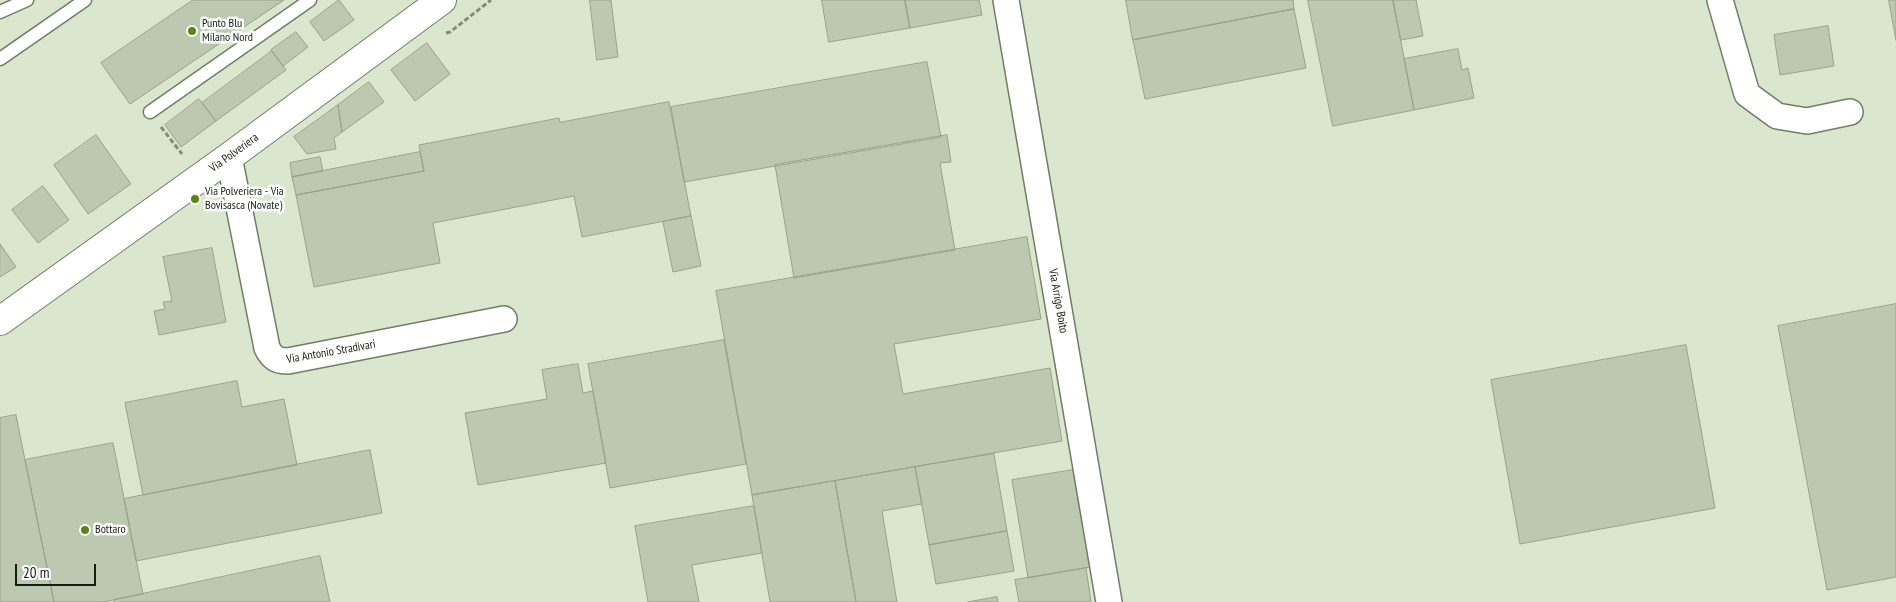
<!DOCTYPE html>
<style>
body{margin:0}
#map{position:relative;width:1896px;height:602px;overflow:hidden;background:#dae7ce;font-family:"PT Sans Narrow",sans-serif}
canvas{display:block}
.scale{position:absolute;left:15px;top:564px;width:81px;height:22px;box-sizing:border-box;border:2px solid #171c13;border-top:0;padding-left:6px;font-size:15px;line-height:18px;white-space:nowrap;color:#171c13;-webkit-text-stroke:4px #fff;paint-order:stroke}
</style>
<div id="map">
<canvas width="1896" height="602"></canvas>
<div class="scale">20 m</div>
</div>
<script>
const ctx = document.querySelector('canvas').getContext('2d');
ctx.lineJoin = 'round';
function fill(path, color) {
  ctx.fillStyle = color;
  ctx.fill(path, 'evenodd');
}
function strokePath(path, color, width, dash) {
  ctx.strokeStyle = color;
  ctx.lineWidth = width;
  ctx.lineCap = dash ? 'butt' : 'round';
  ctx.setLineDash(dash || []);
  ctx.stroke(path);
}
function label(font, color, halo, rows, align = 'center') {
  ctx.font = font + ' "PT Sans Narrow",sans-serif';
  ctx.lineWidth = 5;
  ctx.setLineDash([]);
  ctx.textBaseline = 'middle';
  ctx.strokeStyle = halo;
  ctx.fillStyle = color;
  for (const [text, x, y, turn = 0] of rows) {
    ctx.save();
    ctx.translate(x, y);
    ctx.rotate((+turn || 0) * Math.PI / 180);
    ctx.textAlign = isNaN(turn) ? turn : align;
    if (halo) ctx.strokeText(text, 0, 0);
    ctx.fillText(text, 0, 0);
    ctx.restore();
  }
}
const building = new Path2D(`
 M193 0H284L130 104 101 63Z
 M339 0 354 20 324 41 310 22Z
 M590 0H611L618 57 597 60Z
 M822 0H905L910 28 829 42Z
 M905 0H979L982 15 910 28Z
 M1126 0H1293L1294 9 1133 40Z
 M1308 0H1393L1414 110 1333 126Z
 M1393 0H1416L1423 36 1401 40Z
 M1889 0H1896V40Z
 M1294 9 1306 68 1145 99 1133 40Z
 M1828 26 1834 66 1780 75 1774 35Z
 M296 32 308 47 283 66 271 50Z
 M427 43 450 74 415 101 391 70Z
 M1458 49 1462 70 1468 68 1474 98 1414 110 1404 59Z
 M272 51 286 70 216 121 202 103Z
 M927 62 941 137 684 182 671 107Z
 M369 82 384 102 342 132 338 105Z
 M199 99 216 121 181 147 165 125Z
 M669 102 691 216 582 237 574 196 433 223 440 263 314 287 296 195 424 171 419 145 559 118 560 122Z
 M338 105 342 132 334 138 336 149 307 154 294 137Z
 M96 135 131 184 88 214 54 165Z
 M947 135 951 162 940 163 955 250 794 278 775 165Z
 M420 152 424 171 296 195 292 177Z
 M320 157 323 171 292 177 290 163Z
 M43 186 69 220 38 243 12 210Z
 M691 216 701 266 673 272 663 222Z
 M1027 237 1041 319 894 344 903 394 1050 368 1062 441 752 495 716 291Z
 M0 244 16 267 0 277Z
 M212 248 226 322 159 335 154 311 165 309 163 302 172 301 163 257Z
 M1896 304V577L1827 590 1778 326Z
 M724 340 746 464 610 488 588 364Z
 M1686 345 1715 508 1520 544 1491 380Z
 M578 364 583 393 593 391 606 463 478 485 465 413 547 399 542 370Z
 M237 381 242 407 284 399 297 465 143 495 125 403Z
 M16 415 25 460 54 602H0V418Z
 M113 443 143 594 103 602H54L25 460Z
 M370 450 382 513 136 561 124 499Z
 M994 454 1007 531 929 545 915 467Z
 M915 467 922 504 882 511 897 602H856L835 481Z
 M1073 470 1090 567 1028 578 1012 480Z
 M835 481 856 602H770L752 495Z
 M754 506 762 553 692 565 699 602H648L635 526Z
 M1007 531 1014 571 936 584 929 545Z
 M320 556 330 602H114V600Z
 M1086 568 1091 602H1019L1015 580Z
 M997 597 998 602H968Z`);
fill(building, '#bcc8b0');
strokePath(building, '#96a28a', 1);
const service = new Path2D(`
 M0 12 27 0
 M0 59 85 0
 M150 112 310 0`);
const minor = new Path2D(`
 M1006 0 1109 602
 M1720 0 1747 94 1777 116 1807 121 1850 112
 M229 157 267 348C272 358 277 361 288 361L504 319`);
const tertiary = new Path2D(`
 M0 321 229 157 442 0`);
strokePath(service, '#717d66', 15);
strokePath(minor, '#717d66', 28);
strokePath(tertiary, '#717d66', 30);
strokePath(new Path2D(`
 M446 33 450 32 491 0
 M161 127 182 154`), '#838c7b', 3, [5, 2.5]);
strokePath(service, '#fff', 12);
strokePath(minor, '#fff', 25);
strokePath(tertiary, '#fff', 28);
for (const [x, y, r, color] of [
 [192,31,5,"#5a8512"],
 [195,199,5,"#5a8512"],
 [85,530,5,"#5a8512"]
]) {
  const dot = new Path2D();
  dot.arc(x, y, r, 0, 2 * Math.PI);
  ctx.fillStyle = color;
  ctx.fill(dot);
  strokePath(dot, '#fff', 2);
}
label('12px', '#171c13', '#fff', [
 ["Punto Blu",202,24],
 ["Milano Nord",202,38],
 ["Via Polveriera - Via",205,192],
 ["Bovisasca (Novate)",205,206],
 ["Bottaro",95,530]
], 'left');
label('12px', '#171c13', '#fff', [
 ["Via Polveriera",234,153,-36],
 ["Via Arrigo Boito",1058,301,80],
 ["Via Antonio Stradivari",331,352,-10]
]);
</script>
